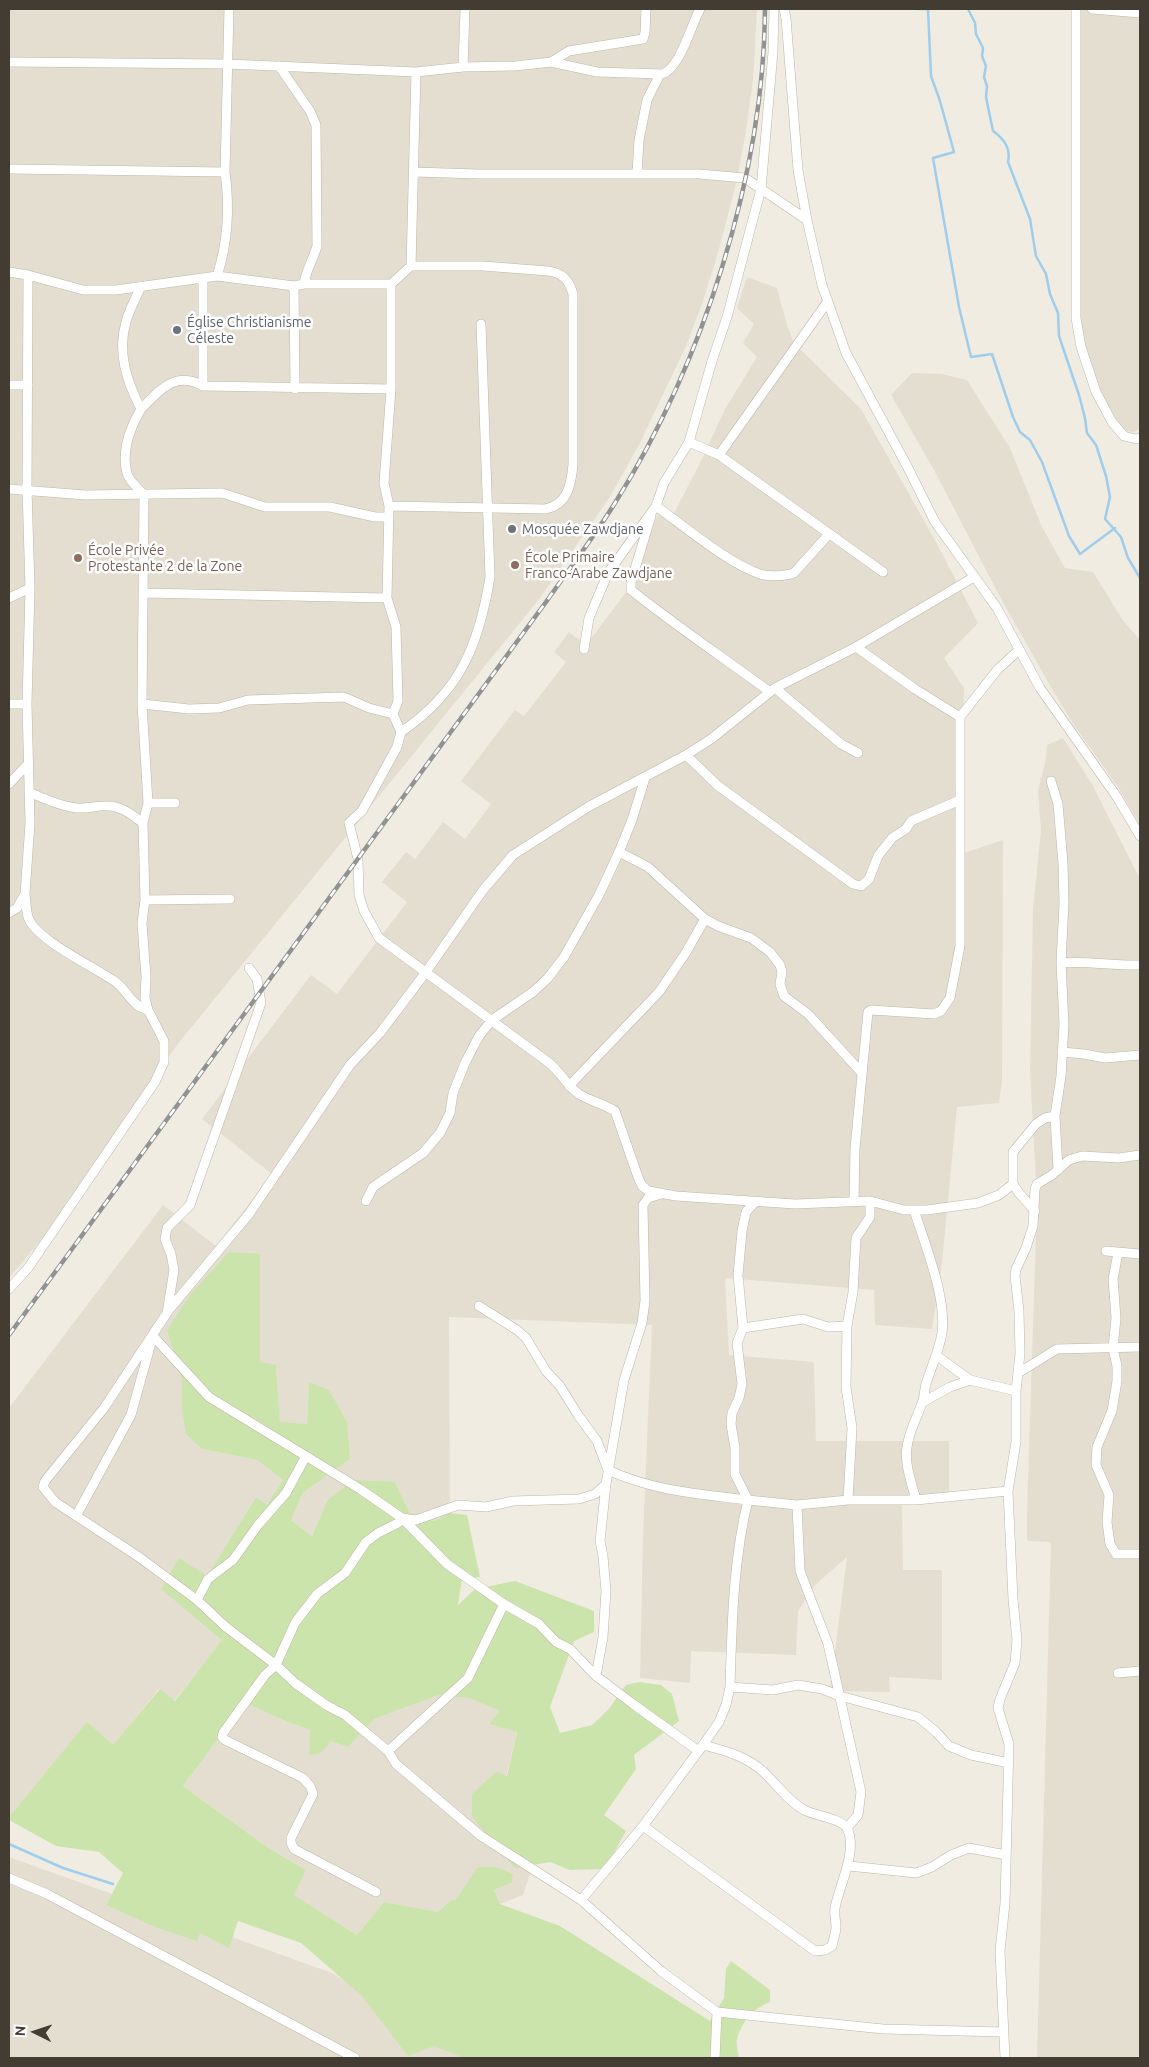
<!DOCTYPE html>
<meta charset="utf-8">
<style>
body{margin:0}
#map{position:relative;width:1149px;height:2067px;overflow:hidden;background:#f0ece2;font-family:Ubuntu,sans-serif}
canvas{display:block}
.frame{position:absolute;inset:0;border:10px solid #423c33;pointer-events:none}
.north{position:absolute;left:10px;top:2007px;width:50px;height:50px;-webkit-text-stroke:4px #fff;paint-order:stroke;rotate:274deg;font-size:14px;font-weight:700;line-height:20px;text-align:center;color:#423c33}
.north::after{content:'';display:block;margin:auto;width:18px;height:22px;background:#423c33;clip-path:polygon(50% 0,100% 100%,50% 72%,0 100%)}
</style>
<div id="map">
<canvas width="1149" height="2067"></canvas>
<div class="frame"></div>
<div class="north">N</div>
</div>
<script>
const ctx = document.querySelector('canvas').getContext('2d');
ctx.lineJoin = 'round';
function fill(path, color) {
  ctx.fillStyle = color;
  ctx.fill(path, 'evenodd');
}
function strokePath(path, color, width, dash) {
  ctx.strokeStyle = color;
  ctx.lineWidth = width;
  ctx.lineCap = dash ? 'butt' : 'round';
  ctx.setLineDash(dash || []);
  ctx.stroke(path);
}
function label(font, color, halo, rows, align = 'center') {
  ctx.font = font + ' Ubuntu,sans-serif';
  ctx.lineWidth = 5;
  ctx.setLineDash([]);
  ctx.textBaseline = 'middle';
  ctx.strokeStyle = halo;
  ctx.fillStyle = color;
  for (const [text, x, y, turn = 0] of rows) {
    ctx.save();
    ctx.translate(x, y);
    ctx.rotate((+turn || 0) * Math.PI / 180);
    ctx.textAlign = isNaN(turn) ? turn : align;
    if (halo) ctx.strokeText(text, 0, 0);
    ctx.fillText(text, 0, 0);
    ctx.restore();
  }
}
fill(new Path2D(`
 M9 9H757L753 80 746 131 736 184 718 253 702 304 686 346 639 445 609 498 540 598 177 1045 41 1240 9 1278Z
 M1081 9H1140V429L1134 432 1121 430 1095 383 1079 320Z
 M747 277 777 288 787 325 794 343 861 409 936 542 978 623 944 658 964 688 961 854 1003 840 1002 1081 999 1103 957 1107 942 1263 932 1329 875 1325 874 1290 725 1278 729 1355 814 1362 816 1441H949V1502H902L903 1570H942V1680L889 1677 890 1692 830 1691 847 1557 815 1585 798 1611 796 1655 691 1651 690 1683 640 1678 643 1533 652 1325 449 1317 450 1513 435 1521 410 1513 395 1482 327 1501 312 1536 291 1520 303 1493 350 1459 309 1382 307 1424 280 1423 276 1366 260 1363V1254L167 1331 182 1380V1411L202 1449 257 1460 283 1480 267 1506 256 1497 207 1576 223 1640 174 1701 159 1689 113 1746 87 1723 9 1817V1408L163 1205 216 1246 272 1174 202 1119 311 975 337 994 407 902 382 882 406 852 415 859 443 822 465 839 491 804 461 781 515 710 524 716 566 662 554 652 569 632 586 645 627 591 662 504 673 515 702 459 725 409 757 357 743 343 754 324 737 308Z
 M912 373 942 374 967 380 1010 448 1042 527 1065 568 1093 572 1122 619 1140 640V825L1118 787 1073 724 1052 689 999 595 934 470 891 395Z
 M1063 738 1093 786 1140 879V2058H1037L1051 1542 1027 1541V1512L1037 1201 1030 1071 1033 909 1041 830 1038 790 1046 759 1047 745Z
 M439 1695 469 1698 501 1711 489 1724 517 1732 506 1777 533 1865 523 1895 500 1904 494 1890 512 1883 477 1869 455 1902 451 1900 438 1912 384 1902 357 1935 293 1895 306 1870 267 1847 183 1786 245 1703 285 1721 311 1730 309 1754 330 1741 348 1747 374 1719Z
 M9 1857 332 1973 473 2058H9Z`), '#e4ded1');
fill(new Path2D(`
 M229 1252 260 1254V1362L276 1365 280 1422 307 1424 309 1382 329 1390 347 1422 350 1459 303 1493 291 1520 312 1536 327 1501 353 1480 395 1482 410 1513 434 1521 450 1513 467 1515 480 1577 462 1579 458 1605 475 1589 515 1581 594 1611V1632L574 1641 550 1707 560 1733 592 1725 608 1710 626 1685 639 1682 661 1685 672 1694 679 1721 634 1755 636 1769 604 1815 626 1831 605 1869 570 1870 550 1862 515 1868 472 1817V1794L496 1772 507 1776 517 1732 489 1724 500 1711 469 1698 439 1695 374 1719 348 1747 330 1741C324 1751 320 1756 309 1754L310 1730 285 1721 245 1703 183 1786 267 1847 306 1870 294 1895 357 1935 384 1902 438 1912 451 1900 455 1901 477 1868C491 1865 502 1867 513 1875L512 1883 494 1890 500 1904 560 1926 710 2021 724 1998 726 1969 731 1961 770 1990V2002C754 2008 742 2021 737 2039 736 2044 738 2052 739 2058H464L434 2046 408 2056 362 1996 301 1943 238 1921 229 1948 200 1933 197 1941 153 1926 106 1905 123 1873 99 1852 56 1846 9 1820V1817L87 1722 113 1745 160 1689 175 1701 222 1640 161 1589 179 1558 207 1576 256 1497 267 1505 283 1480 257 1460 202 1449 186 1434 182 1411V1380L167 1331 189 1296Z`), '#cbe4ac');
strokePath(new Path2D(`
 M916 9H928L931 76 940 101 954 152 933 158 959 307 971 357 992 354 1013 417 1020 432 1030 440 1042 462 1069 536 1080 554 1115 528
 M968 9 975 23 976 34 983 48 982 56 986 66 984 77 987 86 986 97 993 131C1004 139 1011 148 1008 162L1030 219 1036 256 1046 274 1050 294 1058 313 1059 336 1079 395 1085 418 1087 433 1096 445 1106 476 1110 497 1105 519 1121 537 1128 558 1140 578
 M9 1844 63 1868 113 1884`), '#9fcdec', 2.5);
const street = new Path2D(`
 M784 9 786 18 798 170 807 220 822 285 846 353 907 466 935 522 997 608 1040 688 1117 797 1140 836
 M1076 9V318L1081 347 1096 392 1112 422 1124 436 1136 439 1140 438
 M1092 9 1140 13
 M9 62 227 64 416 72 463 67 515 66 551 62 597 72 662 74C680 69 691 25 700 9
 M551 62 569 51 643 39 645 33 646 9
 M279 66 310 111 316 125 317 246C313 260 306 270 304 284
 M463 67 465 9
 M9 169 225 172
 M414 172 478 174H699L745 178 807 220
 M637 174 639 140 647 100 660 74
 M411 266 416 72
 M9 272 28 275 83 290H116L217 276 294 286 304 284H391L411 266H483L548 271C563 273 569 280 573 294V465C571 486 567 505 545 509L389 506
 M217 276C228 242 230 208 225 172L229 9
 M203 279V386
 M391 284V389L384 483 389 506 387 598 396 627 398 701 393 714 401 732 397 747 362 811 349 823 358 859 359 895 364 911 379 938 548 1062C560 1071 566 1085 579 1094 590 1101 604 1104 615 1111L638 1177 642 1186 649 1191 676 1196 795 1204 870 1201 904 1210H927L978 1203 999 1195 1013 1184
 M294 286 295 389
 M9 385H28
 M141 409C160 390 175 370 203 386L391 389
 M689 442 719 455 883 572
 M719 455 828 301
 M9 489 85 495 222 493 265 507H330L375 517H389
 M656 506C684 526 729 564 760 574 769 577 785 576 794 573L829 534
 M651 516 631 582V590C676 626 724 658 770 692
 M144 593 387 598
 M9 598 30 588
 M856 647 915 689 960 717
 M584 649 589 618 608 573 656 506 664 483 689 442 712 361 727 317 761 189 773 52 774 9
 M775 688 841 744 858 753
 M9 704H27
 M142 704 189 709 219 708 248 700 344 697 369 708 393 714
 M401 732C460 692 479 645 490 577L481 324
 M686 755 717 785 853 884 861 886 869 879 878 856 892 838 906 829 911 821 960 800
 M1051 781 1058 804 1063 863 1064 903 1061 963 1064 1024 1061 1076 1055 1116 1058 1170
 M9 784 27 765
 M29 792C44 799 60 806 77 808 88 809 98 805 108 806 122 806 132 815 143 823
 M148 803H175
 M619 852 648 867 705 919 718 926 751 938 770 952 780 965 782 972 780 984 784 996 808 1014 861 1072
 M25 894C26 902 26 910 28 917 35 940 97 968 117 983 128 992 132 1006 148 1010
 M145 900 230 899
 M9 913 17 908 25 894 30 823 27 704 30 588 27 489 28 275
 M1061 963C1088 961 1114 966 1140 965
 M249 968 257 979 261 1003 190 1205 167 1228 165 1239 171 1254 174 1270 167 1313 104 1408 45 1481 43 1487 55 1502 139 1557 197 1600 226 1627 276 1665 295 1683 326 1705 345 1715 388 1751 396 1764 481 1836 581 1900 661 1971 717 2012 883 2029 1003 2032
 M1062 1052 1084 1054 1105 1058 1140 1055
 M569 1086 659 992 685 954 705 919
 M366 1201 373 1187 423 1153 440 1133 450 1113 453 1093 465 1063 479 1036 492 1020 533 992 548 978 564 957 599 895 619 852 632 820 645 778
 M854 1201 855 1148 868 1012 871 1010 934 1014 941 1011 950 998 960 946V717L998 669 1019 650
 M1035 1211 1019 1193 1013 1184V1152L1036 1124 1045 1118 1055 1116
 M1106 1251 1140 1254
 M1118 1253 1113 1279 1116 1318 1113 1348 1117 1366V1381L1112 1411 1097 1447 1096 1465 1109 1495 1107 1522 1110 1544 1116 1554H1140
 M9 1289 28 1268 155 1082 164 1062V1041L148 1010 145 998 146 977 142 923 145 900 143 823 148 803 142 704 144 495C139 489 128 480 127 473 121 451 130 428 141 409 127 382 117 353 126 322 129 310 136 298 141 286
 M479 1306 517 1330 526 1338 546 1371 560 1386 578 1415 597 1441 608 1470C653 1491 700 1494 748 1500
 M168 1311 249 1214 350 1065 380 1033 426 972 483 890 513 855 588 807 686 755 711 739 775 688 856 647 974 577
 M743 1328 803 1319 828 1327 847 1326
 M153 1336 209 1397 360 1489 402 1518 416 1520 458 1505 486 1507 513 1501 579 1499 595 1494 606 1484
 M937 1356 970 1380 1016 1391
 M1018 1373 1057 1349 1140 1347
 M923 1402 950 1387 970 1380
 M748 1500 735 1474V1448L731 1424 732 1413 739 1398 742 1384 737 1343 743 1328 738 1275 742 1231 746 1212 754 1203
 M848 1500 852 1428 846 1387 847 1326 853 1292 856 1238 870 1217V1201
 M916 1500 1008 1491
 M797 1505 800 1571 828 1644 861 1792 858 1815 847 1828
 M76 1516 131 1415 151 1343
 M197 1600 208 1579 233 1560 258 1525 286 1493 306 1456
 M1118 1673 1140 1671
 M596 1676 603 1637 606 1591 603 1556 600 1541 606 1484 624 1380 642 1323 645 1301 643 1205 648 1198 661 1194
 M730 1687 773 1690 798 1685 822 1689 840 1696 918 1717 936 1732 949 1746 971 1755 1009 1763
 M388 1751 468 1678 504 1604 539 1624 556 1642 570 1649 596 1676 633 1704 697 1750
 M643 1826 815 1951 825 1950 832 1946C833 1940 836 1933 836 1927 836 1921 834 1915 835 1908 839 1886 857 1853 848 1830 843 1818 815 1816 804 1810 786 1800 775 1781 759 1768 742 1755 723 1750 703 1745
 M849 1866 916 1873 932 1867 951 1855 969 1848 1006 1855
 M9 1878 47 1894 355 2058
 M376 1892 294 1849 291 1843V1838L313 1794 310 1786 303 1778 225 1740 222 1737 223 1733 265 1675 276 1665 295 1623 317 1594 345 1573 366 1542 378 1533 398 1523 402 1518 447 1564 504 1604
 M581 1900 643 1826 703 1745 719 1722 726 1705 730 1687C732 1624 733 1561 748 1500L797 1505 848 1500H916C912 1484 904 1463 907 1447 909 1431 917 1418 922 1403 925 1396 924 1388 927 1381 932 1365 939 1351 942 1333 947 1299 925 1244 914 1210
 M715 2058 717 2012
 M1005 2058 1000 1951 1005 1903 1009 1744 998 1708 1000 1699 1015 1663 1017 1640 1013 1599 1008 1491 1016 1442V1391L1020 1353 1019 1311 1015 1276 1016 1269 1026 1248 1033 1226 1035 1189 1037 1184 1052 1175 1069 1160 1082 1156 1119 1158 1140 1155`);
strokePath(street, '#beb7a9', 10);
strokePath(street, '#fff', 9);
const rail = new Path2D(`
 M9 1335 546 602C569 569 594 537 615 503 703 363 764 174 765 9`);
strokePath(rail, '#929292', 4.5);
strokePath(rail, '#fff', 2.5, [8]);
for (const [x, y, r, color] of [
 [177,330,5,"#6b7280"],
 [512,529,5,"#6b7280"],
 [78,558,5,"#8d6e63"],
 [515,565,5,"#8d6e63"]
]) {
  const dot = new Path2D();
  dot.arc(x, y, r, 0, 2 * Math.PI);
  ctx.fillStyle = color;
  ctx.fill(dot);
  strokePath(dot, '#fff', 2);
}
label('14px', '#5b616d', '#fff', [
 ["Église Christianisme",187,322],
 ["Céleste",187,338],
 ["Mosquée Zawdjane",522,529]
], 'left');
label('14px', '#785e54', '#fff', [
 ["École Privée",88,550],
 ["Protestante 2 de la Zone",88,566],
 ["École Primaire",525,557],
 ["Franco-Arabe Zawdjane",525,573]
], 'left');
</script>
